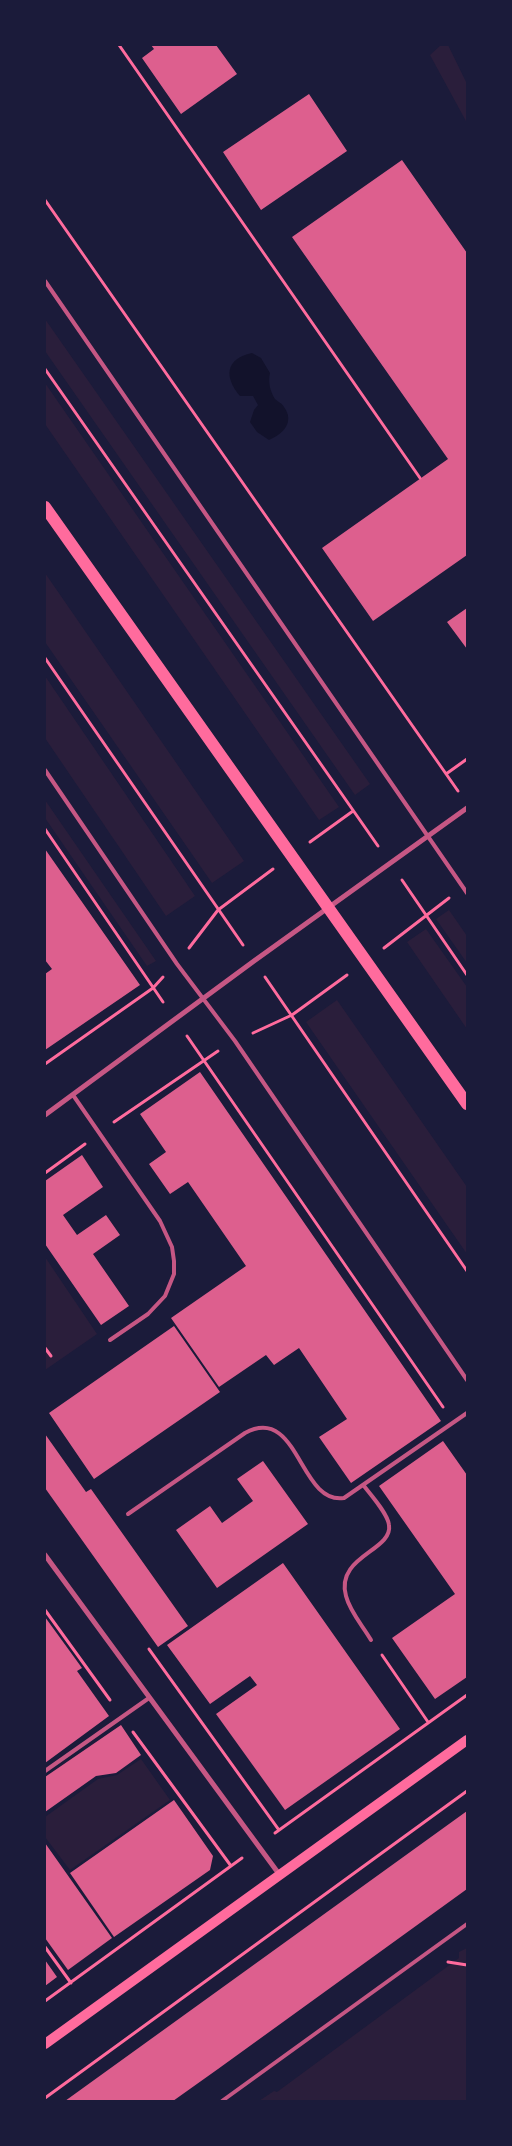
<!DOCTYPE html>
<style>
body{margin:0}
#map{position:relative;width:512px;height:2146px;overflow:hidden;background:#1b1b3a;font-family:"Golos Text",sans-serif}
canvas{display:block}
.frame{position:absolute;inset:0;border:46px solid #1b1b3a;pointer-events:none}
</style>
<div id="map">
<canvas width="512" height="2146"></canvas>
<div class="frame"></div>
</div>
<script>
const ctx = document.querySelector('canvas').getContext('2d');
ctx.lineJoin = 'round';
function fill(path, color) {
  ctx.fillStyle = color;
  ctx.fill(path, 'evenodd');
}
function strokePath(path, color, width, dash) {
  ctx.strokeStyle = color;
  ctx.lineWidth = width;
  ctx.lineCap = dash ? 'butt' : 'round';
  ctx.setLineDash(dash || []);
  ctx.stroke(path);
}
fill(new Path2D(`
 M441 45H448L467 84V123L430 55Z
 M45 319 370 784 355 795 45 351Z
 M45 383 339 807 319 820 45 424Z
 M45 573 244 861 212 883 45 642Z
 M45 676 195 896 166 916 45 738Z
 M45 800 156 961 147 966 45 818Z
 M449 910 467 936V963L436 919Z
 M426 929 467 987V1029L407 942Z
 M337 1000 467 1187V1254L306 1022Z
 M45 1257 97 1334 45 1370Z
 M141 1759 170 1800 70 1870 45 1837V1817L98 1779 117 1775Z
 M467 1948V2101H259L274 2091 277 2092 459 1958V1952Z`), '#2a1e3b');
fill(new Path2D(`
 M252 353 261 358 270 373C268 382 270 391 275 399 278 402 282 403 284 407 295 422 283 434 269 440L257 432 250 422 254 410 258 405 253 396H240C224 377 225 359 252 353Z`), '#12122b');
fill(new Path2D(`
 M151 45H216L237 74 181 114 142 58 154 49Z
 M309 94 347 151 261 210 223 152Z
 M402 160 467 253V555L373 621 322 548 448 459 292 237Z
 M467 608V649L447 622Z
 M45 849 140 985 45 1050V974L52 969 45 960Z
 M200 1072 441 1421 351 1483 319 1437 347 1419 299 1348 274 1365 266 1355 219 1387 171 1318 246 1266 188 1182 170 1194 149 1164 166 1152 140 1114Z
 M82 1155 103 1187 63 1215 77 1235 106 1215 120 1235 93 1254 129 1306 101 1325 45 1244V1181Z
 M174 1326 220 1392 94 1479 49 1413Z
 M45 1434 86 1492 91 1489 188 1626 158 1647 45 1488Z
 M443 1441 467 1475V1677L435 1699 392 1638 455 1594 379 1486Z
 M263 1461 308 1524 217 1588 176 1530 210 1506 222 1523 253 1501 237 1479Z
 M283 1563 400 1729 285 1810 216 1714 257 1685 250 1676 210 1704 167 1645Z
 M45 1617 82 1668 77 1671 109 1716 45 1763Z
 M121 1725 141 1755 116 1773 96 1776 45 1812V1777Z
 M174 1800 213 1856 210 1870 114 1937 70 1873Z
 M467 1811V1889L218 2069 173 2101H65Z
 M45 1843 112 1938 68 1970 45 1938Z
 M45 1960 57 1977 45 1986Z`), '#dd5f8e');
strokePath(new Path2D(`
 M119 45 420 478
 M45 200 458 791
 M45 369 378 846
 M45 658 243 945
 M446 774 467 759
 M45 829 163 1002
 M310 842 353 811
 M402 880 467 975
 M189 948 218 910 273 869
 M384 948 449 898
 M265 977 467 1271
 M253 1033 292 1015 347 975
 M187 1036 443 1407
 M45 1064 153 988 163 977
 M114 1122 218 1051
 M45 1173 85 1144
 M45 1348 51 1356
 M45 1610 110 1700
 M149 1649 279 1830
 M382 1655 428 1722
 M133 1732 231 1866
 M275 1833 467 1695
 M45 1947 71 1983
 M448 1962 467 1965
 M45 2001 242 1858
 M45 2098 467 1791`), '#ff6b9d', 3);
strokePath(new Path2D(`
 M45 281 467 893
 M45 770 177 964 235 1041 467 1380
 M73 1095 160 1221 172 1247 174 1261V1274L165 1296 148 1314 110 1340
 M364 1486C371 1495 388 1514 389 1525 393 1551 335 1556 346 1596 350 1612 363 1626 371 1640
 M128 1514 245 1433C299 1404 299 1505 344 1498L467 1413
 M45 1771 149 1698
 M222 2101 467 1924`), '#c65784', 4);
strokePath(new Path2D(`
 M45 1115 254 961 467 808
 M45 1555 279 1874`), '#c65784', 5);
strokePath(new Path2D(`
 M45 2044 467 1740`), '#ff6b9d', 10);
strokePath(new Path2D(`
 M45 507 467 1104`), '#ff6b9d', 12);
</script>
